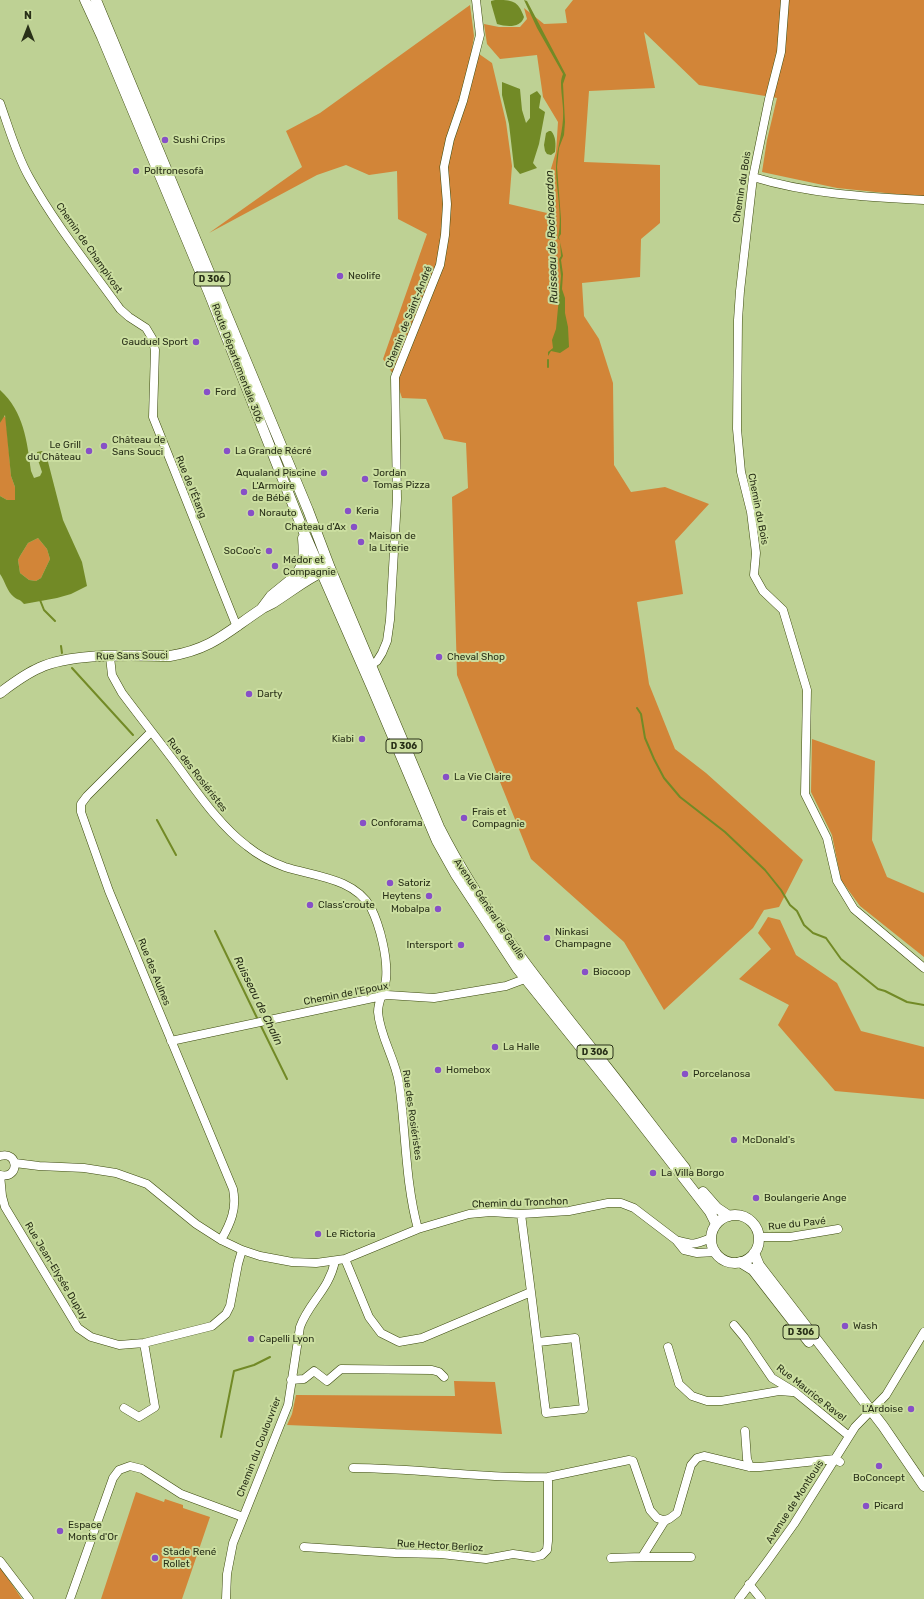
<!DOCTYPE html>
<meta charset="utf-8">
<style>
body{margin:0}
#map{position:relative;width:924px;height:1599px;overflow:hidden;background:#bed194;font-family:Rubik,sans-serif}
canvas{display:block}
.north{position:absolute;left:8px;top:8px;width:40px;height:40px;-webkit-text-stroke:3px #cbdea0;paint-order:stroke;rotate:0deg;font-size:11px;font-weight:700;line-height:16px;text-align:center;color:#293018}
.north::after{content:'';display:block;margin:auto;width:14px;height:18px;background:#293018;clip-path:polygon(50% 0,100% 100%,50% 72%,0 100%)}
</style>
<div id="map">
<canvas width="924" height="1599"></canvas>
<div class="north">N</div>
</div>
<script>
const ctx = document.querySelector('canvas').getContext('2d');
ctx.lineJoin = 'round';
function fill(path, color) {
  ctx.fillStyle = color;
  ctx.fill(path, 'evenodd');
}
function strokePath(path, color, width, dash) {
  ctx.strokeStyle = color;
  ctx.lineWidth = width;
  ctx.lineCap = dash ? 'butt' : 'round';
  ctx.setLineDash(dash || []);
  ctx.stroke(path);
}
function label(font, color, halo, rows, align = 'center') {
  ctx.font = font + ' Rubik,sans-serif';
  ctx.lineWidth = 4;
  ctx.setLineDash([]);
  ctx.textBaseline = 'middle';
  ctx.strokeStyle = halo;
  ctx.fillStyle = color;
  for (const [text, x, y, turn = 0] of rows) {
    ctx.save();
    ctx.translate(x, y);
    ctx.rotate((+turn || 0) * Math.PI / 180);
    ctx.textAlign = isNaN(turn) ? turn : align;
    if (halo) ctx.strokeText(text, 0, 0);
    ctx.fillText(text, 0, 0);
    ctx.restore();
  }
}
fill(new Path2D(`
 M573 0H924V197L837 188 762 172 767 140 777 98 699 85 644 32 655 88 589 91 584 162 660 165V223L641 239 640 277 582 283 584 316 599 339 613 383 614 465 631 492 665 487 709 504 675 541 683 594 637 602 649 684 675 749 706 773 803 860 779 907 764 910 753 928 664 1010 624 942 531 859 457 675 452 497 468 488 466 443 444 439 426 399 402 398 395 377 383 359 427 234 398 219 397 171 369 175 346 165 317 175 209 233 302 167 286 131 320 113 470 5 474 36 472 49 492 63 506 122 512 166 509 204 547 213 550 172 556 152 558 122 543 97 537 55 500 59 487 44 484 24 499 27H520L527 19 524 8 544 24 567 23 565 10Z
 M3 415 6 418 11 476 15 487 16 500H7L0 496V423Z
 M38 538 47 549 50 559 41 578 36 581 29 580 20 573 18 560 20 556 28 543Z
 M812 739 875 761 872 840 887 877 924 893V957L860 906 841 880 832 835 811 792Z
 M768 917 780 920 796 955 837 983 861 1031 924 1047V1099L835 1091 778 1025 789 1005 739 979 771 949 758 933Z
 M454 1381 495 1382 502 1434 287 1425 292 1414 296 1395 455 1396Z
 M136 1492 164 1502 165 1499 183 1505V1508L210 1517 182 1599H101Z
 M0 1567 22 1599H0Z`), '#d28538');
fill(new Path2D(`
 M495 0C512 0 518 0 524 17 521 28 507 27 497 24L491 3V1Z
 M524 0 527 1 566 75 563 84 565 122 564 135 559 148 557 167 561 219V234L559 237 563 256 561 260 563 274 562 289 565 298V313L568 327 569 347 560 353 551 351 548 356V352L553 348 552 340 556 329 561 276 559 259 561 256 560 241 558 238C563 216 556 190 556 168 556 151 562 136 563 119 564 107 561 95 561 83 561 79 562 77 563 74L537 28Z
 M502 82 520 89 522 110 526 123 530 118V95L537 91 541 96 539 108 545 112 539 144 533 163 537 168 520 174 514 167 509 124 502 95Z
 M549 131H551C556 136 556 145 555 152L551 155 547 154 545 151 544 145 546 133Z
 M0 390C24 412 27 441 31 471L34 478 40 476 42 472 37 457V452L42 451 46 454 63 520 82 562 87 586 71 594 57 598 24 604C19 598 19 601 14 597 7 592 5 581 0 574V496L7 500H15V487L11 476 5 415 0 423ZM38 538 47 549 50 559 41 578 36 581 29 580 20 573 18 560 20 556 28 543Z`), '#728a26');
strokePath(new Path2D(`
 M548 360V367
 M40 600 44 610 55 621
 M61 646 62 653
 M72 668 133 735
 M637 708 641 714 645 738 654 759 664 778 680 797 725 832 765 870 781 890 790 905 797 911 804 925 813 933 826 938 841 959 878 989 885 991 907 1002 924 1005
 M157 820 176 855
 M215 931 258 1020
 M260 1024 287 1079
 M221 1437 234 1371 254 1365 270 1357`), '#728a26', 2);
const minor = new Path2D(`
 M785 0 781 52 769 99 753 177 740 291 738 320 737 429 741 472 751 512 756 553 754 575 763 591 783 610 807 690 805 794 827 838 837 881 854 909 924 968
 M0 103C9 128 16 154 29 177 55 224 89 266 120 309L129 317 146 328 152 338 155 350 153 417 237 627
 M753 177C808 194 866 197 924 200
 M110 657 112 675 122 693C140 717 159 741 177 765 197 792 220 826 247 846 258 855 271 862 285 867 313 876 355 878 371 908 380 926 388 958 386 979 385 990 378 1000 378 1012 380 1037 395 1058 399 1083 406 1130 405 1182 418 1229
 M371 665 377 661 382 653 387 641 390 620 397 499 395 377 440 265 445 235 447 204 444 167 450 139 463 101 480 35 476 0
 M151 732 87 796 81 804V812L109 891 233 1189C237 1208 231 1223 221 1240
 M171 1041 387 995 434 998 506 986 530 977
 M0 1156C19 1150 20 1180 0 1175
 M15 1163 39 1166 84 1168 116 1173 147 1184 196 1224 221 1240 242 1250 260 1256 292 1262 316 1263 345 1259 418 1229 469 1214 491 1212 521 1214 569 1211 608 1203H621L634 1208 676 1240 684 1250 697 1253 716 1252
 M0 1175 2 1196 5 1207 78 1328 91 1337 119 1345 144 1343 212 1326 226 1314 230 1306 238 1264 242 1250
 M759 1237H790L838 1229
 M676 1240C694 1245 694 1245 711 1238
 M345 1259 369 1317 381 1333 399 1342 422 1338 531 1292 521 1214
 M531 1292 546 1413 584 1409 575 1338 538 1342
 M734 1325 744 1337 772 1378 795 1392 849 1436
 M668 1347 679 1384 692 1396 707 1401H721L779 1391 792 1392
 M291 1380 304 1379 314 1371 327 1381 341 1369 432 1370 439 1372 444 1377
 M124 1408 139 1417 155 1407 144 1343
 M745 1431 747 1459 750 1467
 M353 1468C418 1468 483 1479 548 1477L629 1460 633 1461 650 1510 657 1518 663 1520 669 1519 677 1513 691 1465 697 1458 704 1456 750 1467H760L835 1459 840 1462
 M668 1519 664 1522 642 1557H691
 M304 1547 395 1553 441 1554 486 1559 513 1554 534 1557 542 1555 547 1550 548 1541V1477
 M611 1558 642 1557
 M0 1561 29 1599
 M749 1584 761 1599
 M70 1599 113 1478 119 1470 130 1466 142 1469 181 1494 243 1517
 M226 1599 227 1574 233 1543 288 1405 300 1327C309 1302 329 1290 335 1261
 M739 1599 766 1563 794 1524 855 1427 886 1395 924 1332`);
const major = new Path2D(`
 M85 0 102 37 209 293 303 530 373 690 437 841 456 875 517 968 623 1100 710 1212 716 1224
 M96 0 308 510 330 568 439 827C483 914 545 990 605 1065 632 1099 658 1134 685 1168
 M297 573C305 563 304 550 303 538
 M262 608 271 596 308 566 323 561
 M0 693C12 684 25 674 39 668 73 652 132 656 170 656 212 649 227 632 260 610 265 606 271 605 276 601 293 590 308 578 326 570
 M703 1192 717 1208 729 1216
 M711 1239a24 24 0 1 1 48 0a24 24 0 1 1-48 0Z
 M754 1253 759 1265 883 1426 924 1486
 M740 1262 753 1270 809 1342`);
strokePath(minor, '#3b490d', 9);
strokePath(major, '#3b490d', 11);
strokePath(minor, '#fff', 8);
strokePath(major, '#fff', 10);
for (const [x, y, r, color] of [
 [165,140,4,"#8750c7"],
 [136,171,4,"#8750c7"],
 [340,276,4,"#8750c7"],
 [196,342,4,"#8750c7"],
 [207,392,4,"#8750c7"],
 [104,446,4,"#8750c7"],
 [89,451,4,"#8750c7"],
 [227,451,4,"#8750c7"],
 [324,473,4,"#8750c7"],
 [365,479,4,"#8750c7"],
 [244,492,4,"#8750c7"],
 [348,511,4,"#8750c7"],
 [251,513,4,"#8750c7"],
 [354,527,4,"#8750c7"],
 [361,542,4,"#8750c7"],
 [269,551,4,"#8750c7"],
 [275,566,4,"#8750c7"],
 [439,657,4,"#8750c7"],
 [249,694,4,"#8750c7"],
 [362,739,4,"#8750c7"],
 [446,777,4,"#8750c7"],
 [464,818,4,"#8750c7"],
 [363,823,4,"#8750c7"],
 [390,883,4,"#8750c7"],
 [429,896,4,"#8750c7"],
 [310,905,4,"#8750c7"],
 [438,909,4,"#8750c7"],
 [547,938,4,"#8750c7"],
 [461,945,4,"#8750c7"],
 [585,972,4,"#8750c7"],
 [495,1047,4,"#8750c7"],
 [438,1070,4,"#8750c7"],
 [685,1074,4,"#8750c7"],
 [734,1140,4,"#8750c7"],
 [653,1173,4,"#8750c7"],
 [756,1198,4,"#8750c7"],
 [318,1234,4,"#8750c7"],
 [845,1326,4,"#8750c7"],
 [251,1339,4,"#8750c7"],
 [911,1409,4,"#8750c7"],
 [879,1466,4,"#8750c7"],
 [866,1506,4,"#8750c7"],
 [60,1531,4,"#8750c7"],
 [155,1558,4,"#8750c7"]
]) {
  const dot = new Path2D();
  dot.arc(x, y, r, 0, 2 * Math.PI);
  ctx.fillStyle = color;
  ctx.fill(dot);
  strokePath(dot, '#cbdea0', 1.5);
}
for (const [x, y, w] of [
 [212,279,36],
 [404,746,36],
 [595,1052,36],
 [801,1332,36]
]) {
  const box = new Path2D();
  box.roundRect(x - w / 2, y - 7, w, 14, 3);
  ctx.fillStyle = '#cbdea0';
  ctx.fill(box);
  strokePath(box, '#293018', 1);
}
label('bold 9px', '#293018', null, [
 ["D 306",212,279],
 ["D 306",404,746],
 ["D 306",595,1052],
 ["D 306",801,1332]
]);
label('10px', '#293018', '#cbdea0', [
 ["Sushi Crips",173,140],
 ["Poltronesofà",144,171],
 ["Neolife",348,276],
 ["Gauduel Sport",188,342,"right"],
 ["Ford",215,392],
 ["Château de",112,440],
 ["Sans Souci",112,452],
 ["Le Grill",81,445,"right"],
 ["du Château",81,457,"right"],
 ["La Grande Récré",235,451],
 ["Aqualand Piscine",316,473,"right"],
 ["Jordan",373,473],
 ["Tomas Pizza",373,485],
 ["L'Armoire",252,486],
 ["de Bébé",252,498],
 ["Keria",356,511],
 ["Norauto",259,513],
 ["Chateau d'Ax",346,527,"right"],
 ["Maison de",369,536],
 ["la Literie",369,548],
 ["SoCoo'c",261,551,"right"],
 ["Médor et",283,560],
 ["Compagnie",283,572],
 ["Cheval Shop",447,657],
 ["Darty",257,694],
 ["Kiabi",354,739,"right"],
 ["La Vie Claire",454,777],
 ["Frais et",472,812],
 ["Compagnie",472,824],
 ["Conforama",371,823],
 ["Satoriz",398,883],
 ["Heytens",421,896,"right"],
 ["Class'croute",318,905],
 ["Mobalpa",430,909,"right"],
 ["Ninkasi",555,932],
 ["Champagne",555,944],
 ["Intersport",453,945,"right"],
 ["Biocoop",593,972],
 ["La Halle",503,1047],
 ["Homebox",446,1070],
 ["Porcelanosa",693,1074],
 ["McDonald's",742,1140],
 ["La Villa Borgo",661,1173],
 ["Boulangerie Ange",764,1198],
 ["Le Rictoria",326,1234],
 ["Wash",853,1326],
 ["Capelli Lyon",259,1339],
 ["L'Ardoise",903,1409,"right"],
 ["BoConcept",879,1478,"center"],
 ["Picard",874,1506],
 ["Espace",68,1525],
 ["Monts d'Or",68,1537],
 ["Stade René",163,1552],
 ["Rollet",163,1564]
], 'left');
label('10px', '#293018', '#cbdea0', [
 ["Chemin du Bois",742,187,-81],
 ["Chemin de Champivost",89,248,55],
 ["Chemin de Saint-André",409,317,-68],
 ["Route Départementale 306",237,363,69],
 ["Rue de l'Étang",191,487,68],
 ["Chemin du Bois",758,509,79],
 ["Rue Sans Souci",132,656,-1],
 ["Rue des Rosiéristes",197,775,52],
 ["Avenue Général de Gaulle",489,909,56],
 ["Rue des Aulnes",154,972,68],
 ["Chemin de l'Epoux",346,994,-11],
 ["Rue des Rosiéristes",412,1115,82],
 ["Chemin du Tronchon",520,1203,-2],
 ["Rue du Pavé",797,1224,-6],
 ["Rue Jean-Elysée Dupuy",56,1271,59],
 ["Rue Maurice Ravel",811,1393,38],
 ["Chemin du Coulouvrier",259,1447,-69],
 ["Avenue de Montlouis",795,1502,-57],
 ["Rue Hector Berlioz",440,1546,3]
]);
label('italic 11px', '#262c17', '#cbdea0', [
 ["Ruisseau de Rochecardon",552,237,-92],
 ["Ruisseau de Chalin",258,1001,64]
]);
</script>
